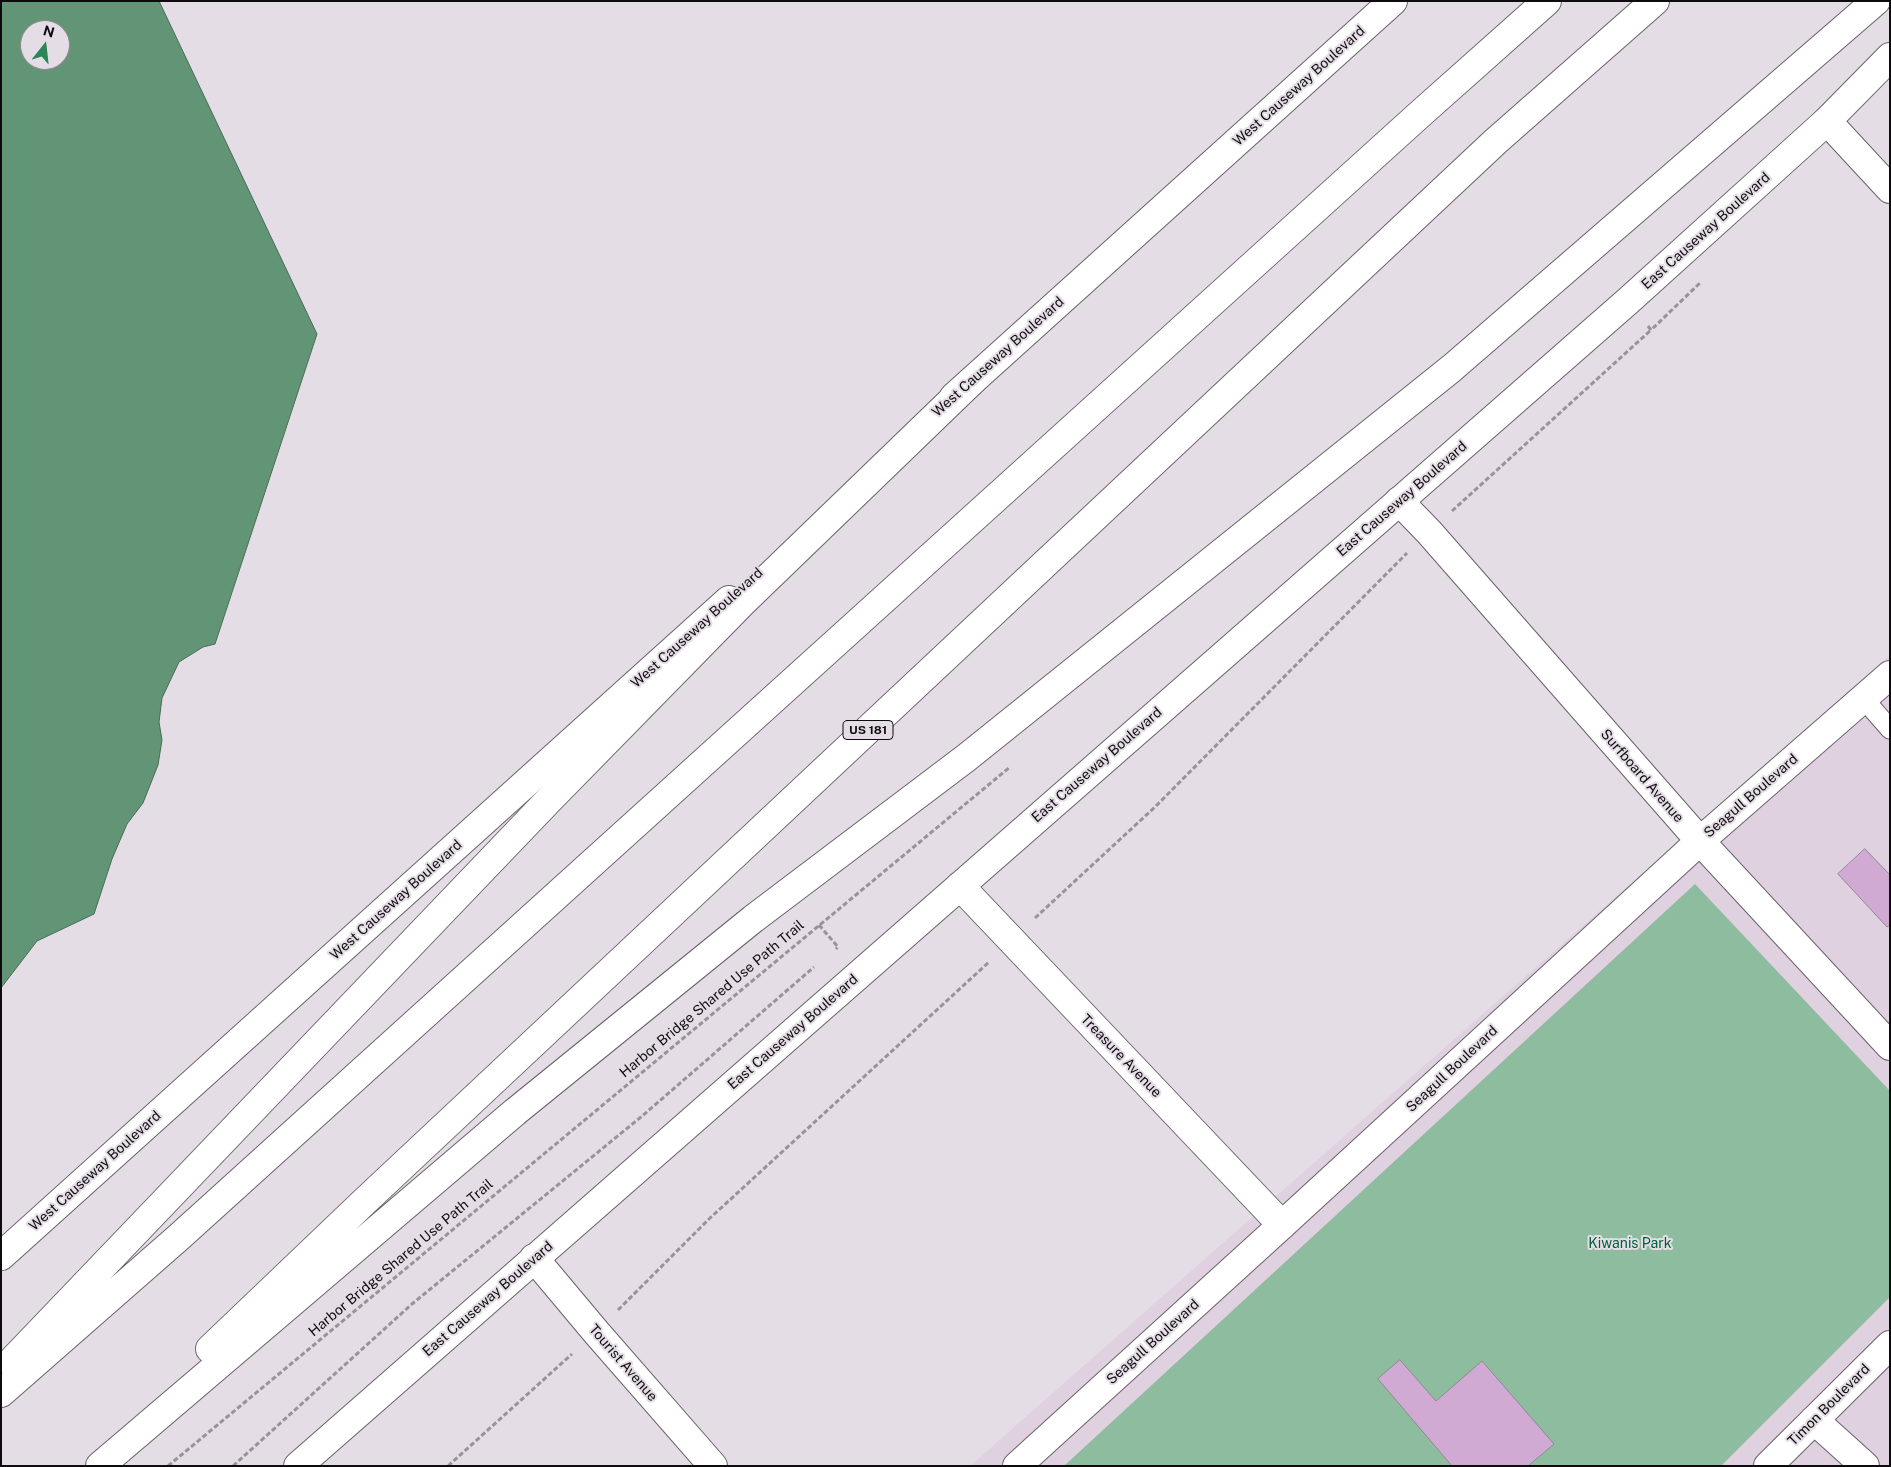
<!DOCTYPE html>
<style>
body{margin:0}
#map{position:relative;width:1891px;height:1467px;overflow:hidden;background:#e5dde6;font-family:"Public Sans",sans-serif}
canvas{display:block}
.frame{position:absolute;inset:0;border:2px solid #0e0b0e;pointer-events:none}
.north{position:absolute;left:20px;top:20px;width:50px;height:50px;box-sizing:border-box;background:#e5dde6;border:1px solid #8f8990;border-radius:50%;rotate:16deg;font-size:14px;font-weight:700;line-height:20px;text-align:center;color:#0e0b0e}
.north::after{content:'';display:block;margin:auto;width:18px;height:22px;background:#2d8457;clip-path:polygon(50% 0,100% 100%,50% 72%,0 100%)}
</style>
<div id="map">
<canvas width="1891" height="1467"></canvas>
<div class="frame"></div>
<div class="north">N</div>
</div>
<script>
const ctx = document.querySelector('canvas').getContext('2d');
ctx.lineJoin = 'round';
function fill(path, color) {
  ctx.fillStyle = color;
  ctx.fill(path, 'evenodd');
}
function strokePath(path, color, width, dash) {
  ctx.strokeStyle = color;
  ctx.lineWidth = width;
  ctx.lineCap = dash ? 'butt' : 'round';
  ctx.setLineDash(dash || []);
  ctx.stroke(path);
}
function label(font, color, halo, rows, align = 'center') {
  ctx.font = font + ' "Public Sans",sans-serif';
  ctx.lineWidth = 4;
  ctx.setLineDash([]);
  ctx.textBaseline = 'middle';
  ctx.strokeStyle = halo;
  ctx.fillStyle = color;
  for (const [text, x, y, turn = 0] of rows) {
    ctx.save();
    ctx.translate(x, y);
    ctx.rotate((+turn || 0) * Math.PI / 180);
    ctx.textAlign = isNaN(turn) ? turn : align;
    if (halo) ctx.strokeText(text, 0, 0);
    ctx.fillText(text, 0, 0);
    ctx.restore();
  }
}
fill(new Path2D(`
 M1890 655V1466H970Z`), '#dfd1e0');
fill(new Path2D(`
 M1695 884 1890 1091V1297L1721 1466H1064Z`), '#8ebc9f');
const water = new Path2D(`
 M1 1H159L317 334 215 644 203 647 179 662 162 698 159 722 162 740 158 765 143 803 127 824 112 859 94 914 37 941 1 988ZM30 30H60V60H30Z`);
fill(water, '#619576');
strokePath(water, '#486c57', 1);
const building = new Path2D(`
 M1865 849 1890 875V925L1887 927 1838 874Z
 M1400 1360 1436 1401 1482 1361 1554 1444 1528 1466H1452L1378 1379Z`);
fill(building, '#d1aad4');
strokePath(building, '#908991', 1);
const lane = new Path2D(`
 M1863 698 1890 729`);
const street = new Path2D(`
 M1827 121 1890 189
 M1399 501 1429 532 1700 841 1890 1046
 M960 886 1282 1225
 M534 1258 596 1332 713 1466
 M1017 1466 1282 1225 1700 841 1890 675`);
const secondary = new Path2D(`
 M954 397 1393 1
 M1 1256 729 600
 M1814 1420 1865 1466
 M298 1466 1628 301 1827 121 1890 57
 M1768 1466 1890 1345`);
const highway = new Path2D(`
 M210 1349 365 1201 1496 141 1655 1
 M11 1362 548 801 742 603 972 381
 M1 1393 179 1237 1419 115 1547 1
 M100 1466 515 1112 753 919 966 758 1452 368 1876 1`);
strokePath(lane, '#6a626a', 21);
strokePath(street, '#6a626a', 30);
strokePath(secondary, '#6a626a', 30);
strokePath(highway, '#6a626a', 30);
strokePath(new Path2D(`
 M1648 326 1651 330 1701 282
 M1452 511 1651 330
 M1035 918 1155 807 1407 553
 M819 925 838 947 836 949
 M618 1310 709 1219 989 962
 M168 1466 1010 767
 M233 1466 412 1304 641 1117 814 967
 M448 1466 572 1354`), '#989299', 3, [5, 2.5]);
strokePath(lane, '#fff', 19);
strokePath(street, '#fff', 28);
strokePath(secondary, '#fff', 28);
strokePath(highway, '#fff', 28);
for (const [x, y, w] of [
 [868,730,50]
]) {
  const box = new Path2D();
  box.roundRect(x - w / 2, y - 9.5, w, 19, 4);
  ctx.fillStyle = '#e5dde6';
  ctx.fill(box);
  strokePath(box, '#0e0b0e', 1);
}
label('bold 12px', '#0e0b0e', null, [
 ["US 181",868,730]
]);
label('14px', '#0e0b0e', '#e5dde6', [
 ["West Causeway Boulevard",1299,86,-42],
 ["East Causeway Boulevard",1706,231,-42],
 ["West Causeway Boulevard",998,357,-42],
 ["East Causeway Boulevard",1402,499,-41],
 ["West Causeway Boulevard",697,628,-42],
 ["East Causeway Boulevard",1097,765,-41],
 ["Surfboard Avenue",1642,776,49],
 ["Seagull Boulevard",1751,796,-41],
 ["West Causeway Boulevard",396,900,-42],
 ["Harbor Bridge Shared Use Path Trail",712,999,-40],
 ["East Causeway Boulevard",793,1032,-41],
 ["Treasure Avenue",1121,1056,46],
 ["Seagull Boulevard",1452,1069,-43],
 ["West Causeway Boulevard",95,1171,-42],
 ["Harbor Bridge Shared Use Path Trail",401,1258,-40],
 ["East Causeway Boulevard",488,1299,-41],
 ["Seagull Boulevard",1153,1342,-42],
 ["Tourist Avenue",623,1363,49],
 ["Timon Boulevard",1829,1405,-45]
]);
label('14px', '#006038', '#e5dde6', [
 ["Kiwanis Park",1630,1244]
]);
</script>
